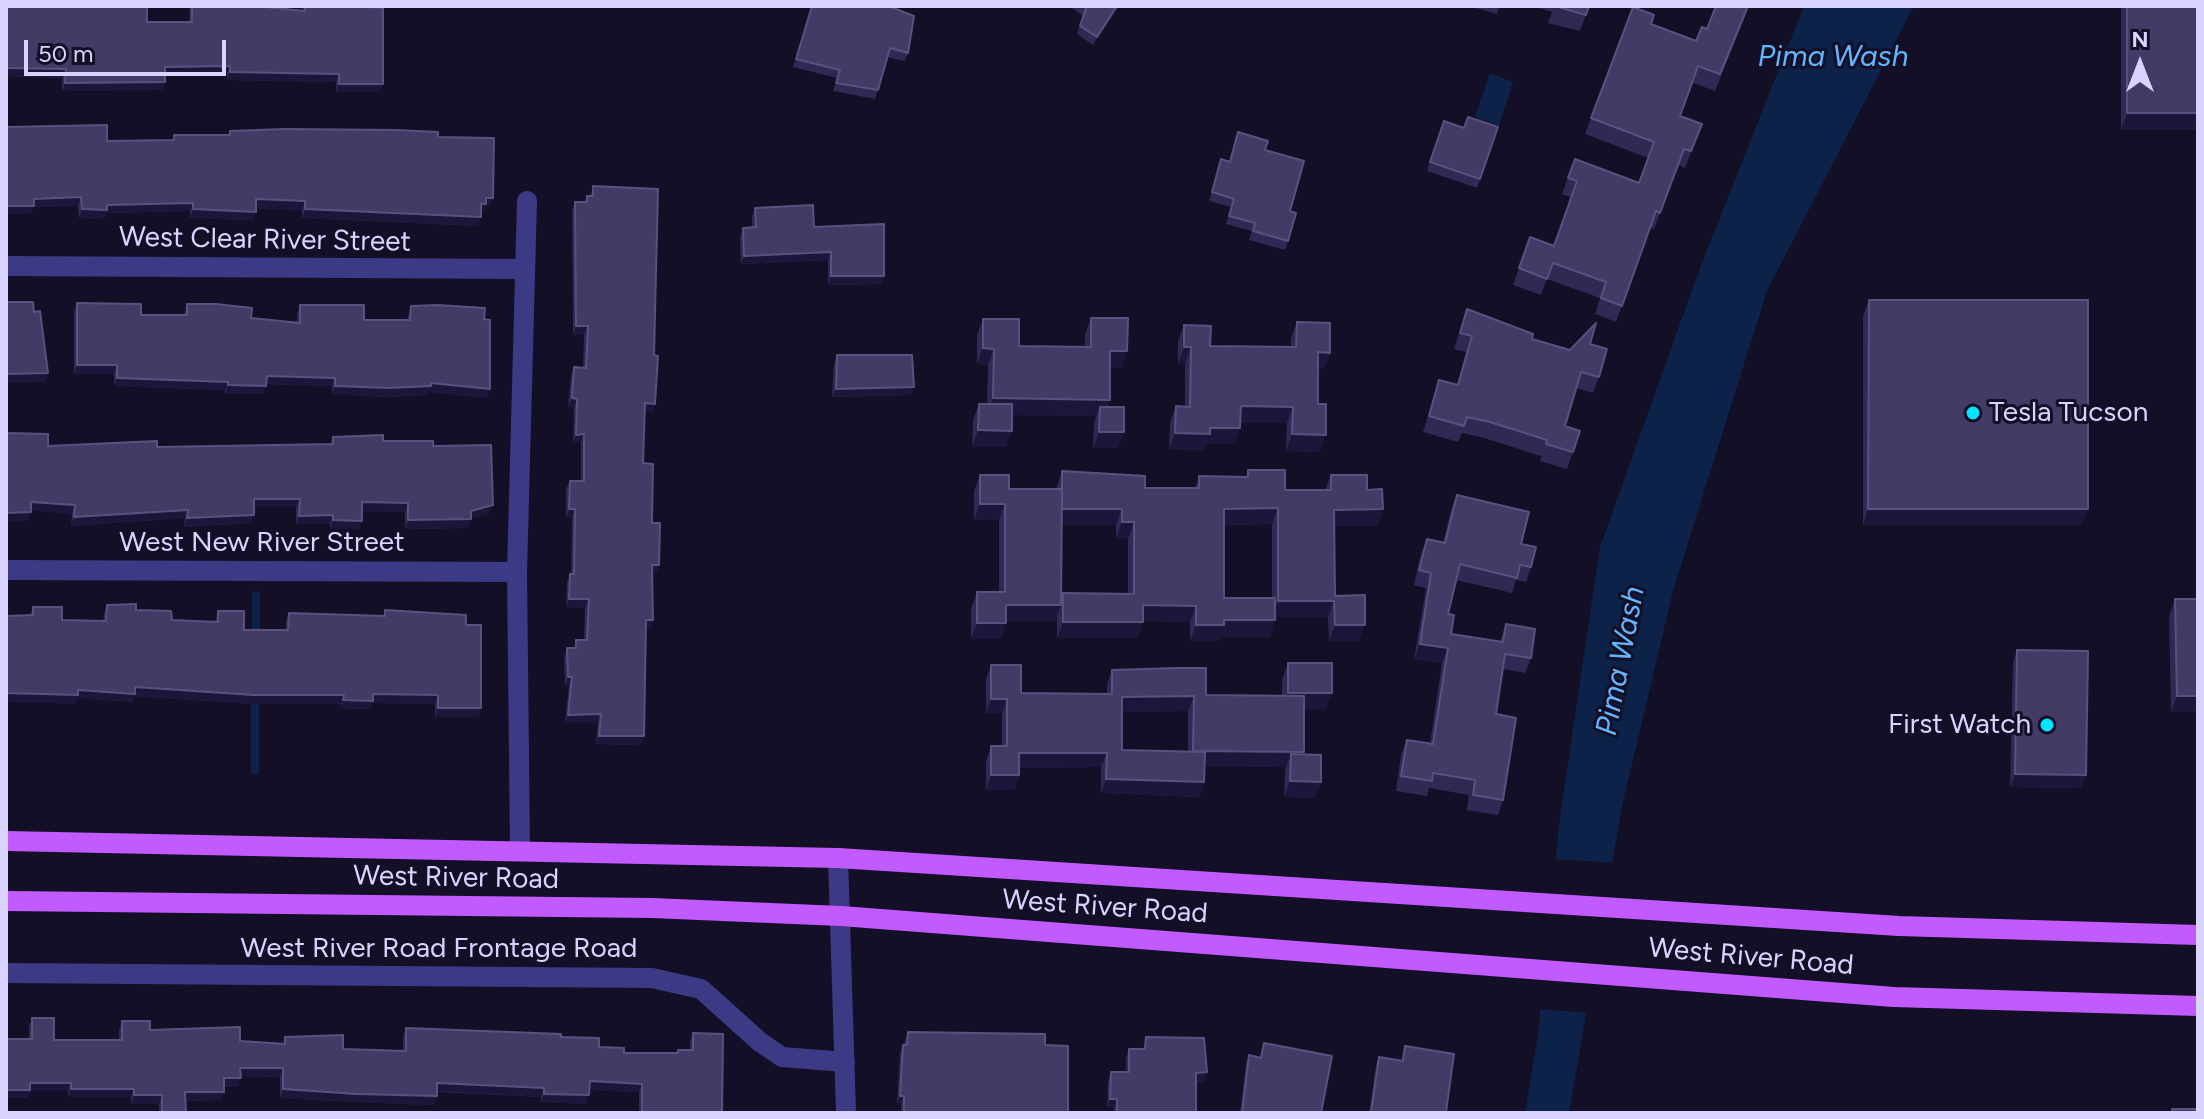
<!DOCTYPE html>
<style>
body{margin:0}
#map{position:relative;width:2204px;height:1119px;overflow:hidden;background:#130f26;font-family:Figtree,sans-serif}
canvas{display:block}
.frame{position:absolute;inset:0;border:8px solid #d9d4ff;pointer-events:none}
.north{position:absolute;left:2100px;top:24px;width:80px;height:80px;-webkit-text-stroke:6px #130f26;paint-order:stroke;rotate:0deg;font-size:22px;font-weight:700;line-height:32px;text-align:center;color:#d9d4ff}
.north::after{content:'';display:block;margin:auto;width:28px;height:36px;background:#d9d4ff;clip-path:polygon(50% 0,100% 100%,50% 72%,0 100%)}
.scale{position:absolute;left:24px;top:40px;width:202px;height:36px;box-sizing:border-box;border:4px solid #d9d4ff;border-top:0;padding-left:10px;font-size:24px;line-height:28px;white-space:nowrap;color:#d9d4ff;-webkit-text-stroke:6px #130f26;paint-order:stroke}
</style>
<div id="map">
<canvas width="2204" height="1119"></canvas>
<div class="frame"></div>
<div class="north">N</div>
<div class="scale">50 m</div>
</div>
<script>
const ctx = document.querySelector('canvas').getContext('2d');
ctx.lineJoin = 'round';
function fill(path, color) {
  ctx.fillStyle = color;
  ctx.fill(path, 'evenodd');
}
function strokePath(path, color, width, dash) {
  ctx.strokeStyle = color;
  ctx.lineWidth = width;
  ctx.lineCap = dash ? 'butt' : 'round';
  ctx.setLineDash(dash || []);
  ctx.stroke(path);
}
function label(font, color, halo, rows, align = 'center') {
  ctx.font = font + ' Figtree,sans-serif';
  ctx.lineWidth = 6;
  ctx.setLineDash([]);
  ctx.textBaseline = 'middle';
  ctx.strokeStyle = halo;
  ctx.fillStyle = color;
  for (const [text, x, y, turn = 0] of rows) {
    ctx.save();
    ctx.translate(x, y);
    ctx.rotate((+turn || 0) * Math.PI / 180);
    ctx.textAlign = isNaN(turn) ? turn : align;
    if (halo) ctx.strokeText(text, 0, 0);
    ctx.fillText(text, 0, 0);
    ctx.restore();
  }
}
fill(new Path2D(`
 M1804 6H1914L1767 291 1673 591 1622 806 1569 1113H1525L1538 1035 1560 817 1600 547 1701 265Z
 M1490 73 1513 82 1499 126 1475 117Z`), '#0c2248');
fill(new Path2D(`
 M1552 859 1616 863 1590 1013 1537 1009Z`), '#130f26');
strokePath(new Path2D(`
 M256 638V595
 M255 771V695`), '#0c2248', 8);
strokePath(new Path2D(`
 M6 266 523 269
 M6 570 517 572
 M520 851 517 572 527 201
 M838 858 846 1113
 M6 973 652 978 701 989 760 1042 782 1057 845 1062`), '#3d3a85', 20);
strokePath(new Path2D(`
 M6 841 838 858 1899 926 2198 935
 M6 901 652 908 841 916 1894 997 2198 1006`), '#c25bff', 20);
fill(new Path2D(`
 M6 6 35 7 147 6V22H189L190 6H255L302 10V6H367L380 92H336V82L227 80V74L165 75V82L162 90 62 91V78L6 76Z
 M812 6 908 53 905 61 887 57 875 99 833 91 837 78 793 67Z
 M1073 6H1119L1093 45 1077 34 1083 16 1072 8Z
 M1469 6H1500L1497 14Z
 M1532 6H1589L1580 31 1548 23 1552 12Z
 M1749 6 1715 91 1693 83 1680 117 1702 124 1685 168 1678 165 1654 229 1650 228 1616 322 1595 314 1600 298 1547 279 1541 295 1513 285 1530 237 1554 246 1571 197 1562 194 1575 159 1639 183 1648 158 1585 134 1633 7 1651 24 1696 41 1707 29Z
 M2121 6H2198V130H2121Z
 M1444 121 1464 128 1498 127 1477 188 1427 171Z
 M230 131 438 137 490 206H485L483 212H481L478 226 302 218V210L256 208 253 220 190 218V211L106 213 104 219 79 218 78 206 33 207 30 214H6L107 141 172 140 174 135H229Z
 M1238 132 1265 150 1290 211 1288 241 1285 250 1249 240 1252 231 1226 224 1231 207 1209 201 1221 159 1230 161Z
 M593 186 654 355 655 404 652 412H645L643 463 659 565 656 574H652L653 620 650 629H646L640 745 596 744 598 723H565L569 686H565L564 657 567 648H574L576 640H584L585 608 566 607 567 582 571 574 572 518H566V489L570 481H581V443H573L574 407H568L571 376 574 367H583L584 335H573L572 210 575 202H584L587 196H590Z
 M755 208 814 227 881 284 828 285V260L741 264 740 237 743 228H752V216Z
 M1869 300 2082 525H1863V316Z
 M77 303 141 315H184L187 304 251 318 297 323V314L300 305 364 320H407L411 306 484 319 490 389 486 398 429 392 428 395 386 397 332 394V386L266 384 263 394H225V390L114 386V374H74V311Z
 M1467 309 1532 339 1570 350 1590 344 1599 377 1593 393 1576 388 1565 426 1573 452 1567 469 1540 461 1541 456 1484 438 1462 433 1458 442 1423 432 1439 380 1457 385 1466 352 1454 349Z
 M1091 318 1122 368H1110L1107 407 1118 448H1093L1094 423 1096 416 1012 415 1006 447H972L973 420 979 404H987L988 365 977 364V335L983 319 1019 346 1085 347V334Z
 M1297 322 1330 353 1324 369H1318V404L1320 452 1286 451 1287 423H1240V428L1234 444H1206L1204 450 1169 449 1170 423 1176 406 1185 407V364H1178V341L1184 325 1210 346 1291 347V338Z
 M837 355 914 387 911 395 832 397 834 364Z
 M6 433 48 446 157 447 330 444 333 437 433 446 489 514 471 518 468 528 405 529V512L362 511 359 529H330V524H296V507H254V515L250 523 184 527 185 518 71 526 72 514 31 510 28 521H6Z
 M1248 470 1285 490H1325L1331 475 1367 490 1383 509 1377 526H1334L1335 596 1359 641H1329L1328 617H1275L1270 637H1220L1218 641H1190V622L1143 621 1137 638H1057V615L1055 621H1006L1001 639H971V608L977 592H999V520H974V491L980 475 1009 489H1056L1062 471 1145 488H1195L1199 476 1246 477ZM1272 524V598H1224V525ZM1061 525H1116V539H1128V593H1063L1061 599Z
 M1457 495 1521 544 1531 567 1526 582 1516 580 1512 593 1456 580 1448 614 1451 634 1500 641 1506 624 1531 658 1525 673 1503 669 1496 714 1503 800 1498 815 1467 810 1469 795 1429 788 1427 796 1396 791 1401 754 1407 740 1430 743 1442 663 1414 659 1426 588 1414 585 1421 554 1427 539 1443 543 1451 510Z
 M2175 599H2198V712H2171L2169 616Z
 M107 605 136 610 172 620 215 622 218 611 244 630H286V621L289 613 383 616 385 610 466 625 481 708 478 717H435V704L372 703 370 709 340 708 341 704H250L134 696 132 702 77 698 75 704 30 615 33 607 62 620 103 621 104 614Z
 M2017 650 2086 775 2081 788 2010 787 2013 662Z
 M1288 663 1326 709H1304L1303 755 1315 798 1284 797 1285 771 1286 767 1204 766V782L1199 797 1101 793V767L1019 768V775L1014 790H986V761L991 746H1002V713H986V679L991 665 1021 693 1107 694V684L1112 670 1206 695H1282V679ZM1188 711V752L1122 750V712Z
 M32 1018 54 1040H119V1030L122 1021 150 1030 240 1041 283 1043 285 1037 343 1049 403 1051V1036L406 1028 561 1037 624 1053H677L678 1050H690V1042L693 1033 722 1113H639V1092L590 1090 586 1104 541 1102V1097L437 1092 434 1105 354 1102 280 1098V1077L241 1076 238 1086 224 1087V1092L220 1100 185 1101 186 1113H159V1104H131V1097H68V1091H30L27 1098H6L29 1039V1026Z
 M908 1032 1045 1045 1068 1113H901V1104H897L900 1054 903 1045H904L905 1040Z
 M1146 1037 1207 1072 1204 1081 1196 1082V1113H1114V1108L1107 1107 1108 1081 1111 1072H1126V1058L1129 1049H1143Z
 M1264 1043 1321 1113H1240L1246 1064 1249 1055 1260 1057Z
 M1405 1046 1446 1112 1449 1113H1369L1376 1065 1379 1057 1401 1061Z`), '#312854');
fill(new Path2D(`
 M1117 6H1119L1093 45 1097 37Z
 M230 66 227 74 162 75 165 67Z
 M6 68 66 69 62 78 6 76Z
 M230 72 339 74 336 82 227 80Z
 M165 82 162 90 62 91 65 83Z
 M339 84H383L380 92H336Z
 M2127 113H2198V130H2121Z
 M81 197 78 206 33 207 30 214H6V206L34 199Z
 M486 198H493L490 206H485L483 212H478L481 204Z
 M256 199 305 201 302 210 253 208Z
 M193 203 190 211 106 213 104 219 79 218 82 209 107 205Z
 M193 209 256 212 253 220 190 218Z
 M305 209 481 217 478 226 302 218Z
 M831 252 828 260 741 264 744 256Z
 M831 276H884L881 284 828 285Z
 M576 326H588L584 335H573Z
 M1184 347H1191L1185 364H1178Z
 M983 348 994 349 988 365 977 364Z
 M1110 351H1127L1122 368H1104Z
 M1318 352 1330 353 1324 369H1312Z
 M77 365H117L114 374H74Z
 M48 373 45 382 6 383V374Z
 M267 376 335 378 332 386 263 384Z
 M117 378 228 382 225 390 114 386Z
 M431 383 490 389 486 398 429 392 428 395 386 397 332 394 335 386Z
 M228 385 266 386 263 394H225Z
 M914 387 911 395 832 397 836 389Z
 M572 398 577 399 574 407H568Z
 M993 398 1110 400 1104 416 1100 407 1096 416 987 415Z
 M645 403 655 404 652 412H642Z
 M1241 406 1293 407 1287 423H1235Z
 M1210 428H1240L1234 444H1206L1204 450 1169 449 1175 433Z
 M978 430 1012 431 1006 447H972Z
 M1099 432H1124L1118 448H1093Z
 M584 434 581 443H573L576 435Z
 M1292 434 1326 435 1320 452 1286 451Z
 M254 499H300L296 507H250Z
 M31 502 75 505 72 514 28 510Z
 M362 502 408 503 405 512 359 511Z
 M980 504H1005L999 520H974Z
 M493 505 489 514 468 519 471 511Z
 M1278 508 1272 524 1218 525 1224 509Z
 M569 509H575L572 518H566Z
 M1062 509H1122L1116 525H1056Z
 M1383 509 1377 526H1328L1334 510Z
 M1868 509H2088L2082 525H1863Z
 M188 510 185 518 71 526 74 517Z
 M31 512 28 521H6V513Z
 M254 515 250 523 184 527 187 518Z
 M333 515 330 524H296L299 516Z
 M471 519 468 528 405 529 408 520Z
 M333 520 362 521 359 529H330Z
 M1122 522H1134L1128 539H1116Z
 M652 565H659L656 574H649Z
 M569 599H589L585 608 566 607Z
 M1278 601H1334L1328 617H1272Z
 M1006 605H1061L1055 621H1001Z
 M1143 605 1196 606 1190 622 1137 621Z
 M646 620H653L650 629H643Z
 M1224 620H1275L1270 637H1220L1218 641H1190L1196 625Z
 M1063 622H1143L1137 638H1057Z
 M977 623H1006L1001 639H971Z
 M1335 625H1365L1359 641H1329Z
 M1420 644 1448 648 1442 663 1414 659Z
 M568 677H572L569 686H565Z
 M135 687 344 695 341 704H250L134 696 132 702 77 698 75 704 6 702V693Z
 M1288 693H1332L1326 709H1282Z
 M373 694 438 695 435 704 372 703 370 709 340 708 343 700Z
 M1194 696 1188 711 1117 712 1122 697Z
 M2177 696H2198V712H2171Z
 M991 699H1007L1002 713H986Z
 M438 708H481L478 717H435Z
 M601 714 598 723H565L568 715Z
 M599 736H644L640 745 596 744Z
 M1193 751 1304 752 1299 767 1291 754 1286 767 1188 766Z
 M1019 753H1107L1101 767 1014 768Z
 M2015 774 2086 775 2081 788 2010 787Z
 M991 775H1019L1014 790H986Z
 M1106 779 1204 782 1199 797 1101 793Z
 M1290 781 1321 782 1315 798 1284 797Z
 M240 1068H283L280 1077 237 1076Z
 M1207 1072 1204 1081 1193 1082 1196 1073Z
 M224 1078H241L238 1086 220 1087Z
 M590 1081 642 1084 639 1092 587 1090Z
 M30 1083H71L68 1091H30L27 1098H6V1090Z
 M437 1083 544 1088 541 1097 434 1091Z
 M71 1089H134L131 1097H68Z
 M283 1089 437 1096 434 1105 354 1102 280 1098Z
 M185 1092H224L220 1100 182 1101Z
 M544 1094 589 1095 586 1104 541 1102Z
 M134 1095H162L159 1104H131Z
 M900 1096H904L901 1104H897Z
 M1110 1099H1117L1114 1108 1107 1107Z`), '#1d163a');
const building = new Path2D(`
 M6 6H35V7L147 6V22H192V6H255L305 11V6H367V7L383 8V84H339V74L230 72V66L165 67V82L65 83 66 69 6 68Z
 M812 6H888L914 16 908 53 890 48 878 90 836 83 840 70 796 59Z
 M1084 6H1117L1097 37 1080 26 1086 8Z
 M1555 6H1589L1586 15Z
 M1716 6H1748L1720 74 1698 66 1680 116 1702 124 1691 151 1684 149 1660 213 1656 211 1622 306 1601 298 1606 282 1553 263 1547 279 1519 268 1530 237 1554 246 1577 181 1568 178 1575 159 1639 183 1654 142 1591 118 1633 7 1654 15 1651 24 1696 41 1702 27 1707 29Z
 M2127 6H2198V113H2127Z
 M1468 117 1498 127 1480 179 1430 162 1444 121 1464 128Z
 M107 125V141L174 140V135H230V131L285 129 396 130 438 132V137L494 138 493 198H486V204H481V217L305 209V201L256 199V212L193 209V203L107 205V210L82 209 81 197 34 199V206H6V127Z
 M1238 132 1268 141 1265 150 1304 161 1290 211 1296 213 1288 241 1253 231 1255 223 1229 216 1234 199 1212 192 1221 159 1230 162Z
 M593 186 658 189 654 355 658 356 655 404 645 403 643 463 653 464 652 523H660L659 565H652L653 620H646L644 736H599L601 714 568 715 572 677H568L567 648H576V640H587L589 599H569L570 574H574L575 509H569L570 481H584V434L576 435 577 399 572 398 574 367 586 368 588 326H576L575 202H587V196H593Z
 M813 205 814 227 884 224V276H831V252L744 256 743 228 756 227 755 208Z
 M1869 300H2088V509H1868Z
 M6 302H33L34 312 40 311 48 373 6 374Z
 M77 303 141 304V315H187V304H216L252 308 251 318 300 323V305H364V320H410L411 306 437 305 485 308 484 319 490 320V389L431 383V386L389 388 335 386V378L267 376 266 386 228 385V382L117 378V365H77Z
 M1467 309 1533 334 1532 339 1570 350 1596 323 1590 344 1607 349 1599 377 1581 372 1565 426 1580 431 1573 452 1546 444 1547 440 1490 422 1467 417 1464 426 1429 416 1439 380 1458 385 1472 336 1460 333Z
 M1091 318H1128L1127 351H1110V400L993 398 994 349 983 348V319H1019V346L1091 347Z
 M1297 322 1330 323V353L1318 352V404H1326V435L1292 434 1293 407 1241 406 1240 428H1210V434L1175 433 1176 406 1190 407 1191 347H1184V325L1211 326 1210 346 1296 347Z
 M837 355H912L914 387 836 389Z
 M979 404H1012V431L978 430Z
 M1100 407H1124V432H1099Z
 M6 433 48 434V446L157 441V447L333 444V437L383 435V441H433V446L491 445 493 505 471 511V519L408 520V503L362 502V521L333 520V515L299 516 300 499H254V515L187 518 188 510 74 517 75 505 31 502V512L6 513Z
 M1248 470H1285V490H1331V475H1367V490L1382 489 1383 509 1334 510 1335 596 1365 595V625H1335L1334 601H1278V508L1224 509V598H1275V620H1224V625H1196V606L1143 605V622H1063V593L1134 594V522H1122V509H1062V471L1145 476V488H1199V476L1248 477Z
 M980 475H1009V489H1062L1061 605H1006V623H977V592H1005V504H980Z
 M1457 495 1529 512 1521 544 1536 547 1531 567 1520 565 1517 578 1460 564 1448 614 1454 615 1451 634 1503 642 1506 624 1535 629 1531 658 1505 654 1496 714 1516 718 1503 800 1473 795 1475 780 1433 773 1432 781 1401 776 1407 740 1433 744 1448 648 1420 644 1431 573 1419 570 1427 539 1445 543Z
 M2175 599H2198V696H2177Z
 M136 604V610L171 611 172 620 218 622V611H244V630H288L289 613 385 616V610L466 615V625H481V708H438V695L373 694V701L343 700 344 695H253L135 687V694L78 690V695L6 693V616L33 615V607H62V620L106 621 107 605Z
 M2017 650 2088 651 2086 775 2015 774Z
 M1288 663H1332V693H1288Z
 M991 665H1021V693L1112 694V670L1177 668H1206V695L1304 696V752L1193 751 1194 696 1122 697V750L1205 752 1204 782 1106 779 1107 753H1019V775H991V746H1007V699H991Z
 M1291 754 1321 755V782L1290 781Z
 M32 1018H54V1040H122V1021H150V1030L240 1027V1041L285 1044V1037L343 1035V1049L406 1051V1028L561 1034V1037L599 1038V1047L624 1048V1053H678V1050H693V1033L723 1034 722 1113H642V1084L590 1081 589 1095 544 1094V1088L437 1083V1096L357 1094 283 1089V1068H240L241 1078H224V1092H185L186 1113H162V1095H134V1089H71V1083H30V1090H6V1039H32Z
 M908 1032 1045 1034V1045L1068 1046V1113H904V1096H900L903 1045H907Z
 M1146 1037 1204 1038 1207 1072 1196 1073V1113H1117V1099H1110L1111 1072H1129V1049H1145Z
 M1264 1043 1332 1056 1321 1113H1242L1249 1055 1261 1058Z
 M1405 1046 1454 1054 1446 1112 1449 1113H1371L1379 1057 1403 1061Z
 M2172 1109H2198V1113H2172Z`);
fill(building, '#433a66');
strokePath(building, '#5a527e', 2);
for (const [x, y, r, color] of [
 [1973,413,8,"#00e5ff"],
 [2047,725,8,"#00e5ff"]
]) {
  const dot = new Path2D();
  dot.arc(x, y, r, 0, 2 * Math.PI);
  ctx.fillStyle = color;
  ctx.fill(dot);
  strokePath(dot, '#130f26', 3);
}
label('28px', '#d9d4ff', '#130f26', [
 ["West Clear River Street",265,240,1],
 ["West New River Street",262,543],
 ["West River Road",456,878,1],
 ["West River Road",1105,907,4],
 ["West River Road Frontage Road",439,949],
 ["West River Road",1751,957,5]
]);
label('28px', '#d9d4ff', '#130f26', [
 ["Tesla Tucson",1989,413],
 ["First Watch",2031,725,"right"]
], 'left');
label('italic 30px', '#62b6ff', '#130f26', [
 ["Pima Wash",1833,57],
 ["Pima Wash",1621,661,-79]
]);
</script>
